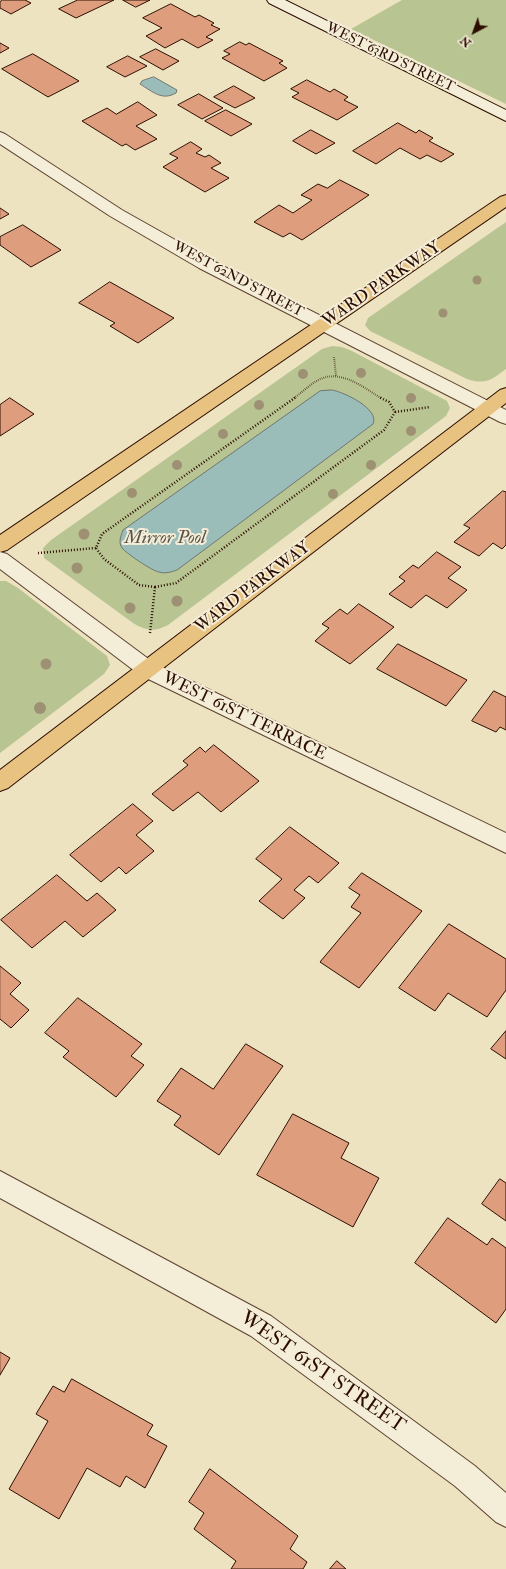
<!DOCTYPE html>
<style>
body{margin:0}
#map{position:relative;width:506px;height:1569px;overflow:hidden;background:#eee3c1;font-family:"IM FELL Double Pica",serif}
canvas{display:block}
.north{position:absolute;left:454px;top:12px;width:40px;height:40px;-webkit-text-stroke:3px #f4edd7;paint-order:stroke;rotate:221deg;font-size:11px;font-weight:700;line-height:16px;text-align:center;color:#2c0d00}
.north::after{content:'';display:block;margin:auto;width:14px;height:18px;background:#2c0d00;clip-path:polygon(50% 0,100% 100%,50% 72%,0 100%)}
</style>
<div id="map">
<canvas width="506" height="1569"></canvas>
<div class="north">N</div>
</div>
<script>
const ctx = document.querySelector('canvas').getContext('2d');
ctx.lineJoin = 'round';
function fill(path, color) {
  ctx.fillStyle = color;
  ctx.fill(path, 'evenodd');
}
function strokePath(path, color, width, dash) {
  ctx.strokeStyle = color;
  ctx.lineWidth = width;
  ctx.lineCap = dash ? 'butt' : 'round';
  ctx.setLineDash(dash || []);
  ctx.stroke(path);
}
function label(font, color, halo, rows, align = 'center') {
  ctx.font = font + ' "IM FELL Double Pica",serif';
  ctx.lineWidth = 4;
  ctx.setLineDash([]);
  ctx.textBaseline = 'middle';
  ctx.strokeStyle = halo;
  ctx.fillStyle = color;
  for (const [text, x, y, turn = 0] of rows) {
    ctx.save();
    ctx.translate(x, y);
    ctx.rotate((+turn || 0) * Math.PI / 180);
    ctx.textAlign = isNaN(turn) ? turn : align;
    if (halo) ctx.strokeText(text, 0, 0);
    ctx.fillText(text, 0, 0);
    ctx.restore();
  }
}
fill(new Path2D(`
 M402 0H506V104L351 29Z
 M506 222V369C491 380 486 385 467 379L370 331 365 325 368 318Z
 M332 346 342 347 352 351 447 401 450 408 446 416 168 625C155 632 146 631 133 623L44 558 43 548 51 540 322 349Z
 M0 581H6L18 588 107 656 110 665 104 674 0 753Z`), '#b9c493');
const water = new Path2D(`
 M154 77 177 90 176 93C162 101 153 92 140 84L142 81Z
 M332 390C344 392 380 409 373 424L177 570C171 572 165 574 159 572 152 571 126 553 122 548 118 542 121 536 123 530L320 391Z`);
fill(water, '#9bbdba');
strokePath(water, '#6f7770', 1);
const building = new Path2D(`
 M3 0H25L31 3 11 14 0 8V2Z
 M78 0H114L76 18 59 9Z
 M123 0H150L136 7Z
 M171 4 195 17 199 15 214 23 211 25 220 29 206 37 213 40 198 48 182 39 165 48 146 36 162 28 143 18Z
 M240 42 246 45 249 43 283 61 279 63 287 68 264 81 222 58 230 54 224 51Z
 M0 43 9 48 0 53Z
 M156 49 179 61 163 70 140 57Z
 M33 54 79 81 48 97 2 69Z
 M128 56 147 66 125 77 107 67Z
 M307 80 330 92 334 89 348 97 344 100 358 107 337 120 292 97 299 93 291 89Z
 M234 86 255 98 235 108 214 97Z
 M199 94 223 108 202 119 178 105Z
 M138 102 157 115 136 126 157 139 135 150 126 144 122 146 82 121 107 108 116 114Z
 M226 110 252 124 231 136 205 121Z
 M398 123 416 133 419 130 433 138 429 141 454 154 441 162 427 155 420 159 400 148 376 164 353 151Z
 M311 130 335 143 316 154 293 141Z
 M191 142 202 149 196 153 205 157 209 155 221 163 211 168 229 178 205 192 163 167 178 158 170 154Z
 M340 180 369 195 302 240 290 233 283 237 254 222 279 205 293 213 312 200 301 195 318 184 327 188Z
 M0 208 9 214 0 219Z
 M23 225 61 250 31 267 0 245V237Z
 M110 282 174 318 138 343 110 326 115 323 79 303Z
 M10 398 34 414 0 436V405Z
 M503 491 506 492V545L502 549 493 543 479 556 454 542 470 528 464 525Z
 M437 552 461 567 448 578 467 590 447 608 426 595 411 608 389 594 405 581 399 577 413 565 418 568Z
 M359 604 394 627 350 664 315 641 329 628 322 624 340 609 347 614Z
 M398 644 467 680 446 706 377 669Z
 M494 691 506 697V730L500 727 496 732 472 721Z
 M214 745 259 781 221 812 198 792 173 811 152 794 188 765 183 761 200 747 205 752Z
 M133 804 153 821 136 835 154 851 126 874 119 867 101 882 70 855Z
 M290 827 339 863 318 883 309 876 294 890 305 898 283 919 259 901 282 879 256 859Z
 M362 873 422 911 359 988 320 962 361 913 351 907 360 895 349 888Z
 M57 875 87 901 97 893 116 910 83 937 65 921 32 948 1 920Z
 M449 924 506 959V990L487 1017 448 993 435 1011 399 988Z
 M0 966 21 983 10 994 29 1010 11 1028 0 1019Z
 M78 998 142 1044 131 1056 144 1065 116 1097 63 1057 69 1051 45 1033Z
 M506 1031V1059L491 1049Z
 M246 1044 283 1066 219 1155 174 1125 181 1116 157 1101 181 1068 213 1089Z
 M293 1114 349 1143 341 1158 379 1178 353 1227 257 1175Z
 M500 1179 506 1183V1221L482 1204Z
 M448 1218 487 1245 492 1238 506 1248V1309L496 1323 415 1263Z
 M0 1352 10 1358 0 1375Z
 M72 1379 153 1425 147 1435 167 1446 145 1488 126 1476 120 1487 87 1468 59 1519 9 1489 48 1421 36 1414 53 1386 64 1392Z
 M210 1469 298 1536 290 1549 307 1562 303 1569H231L236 1561 194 1529 204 1513 189 1502Z
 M337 1561 346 1569H330Z`);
fill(building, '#de9e7e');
strokePath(building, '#2c0d00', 1);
const minor = new Path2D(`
 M0 132 5 134 122 210 211 260 506 410V424L500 422 199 268 110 216 0 144Z
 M0 552 7 554 154 663 506 833V853L140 675 0 569Z
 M0 1171 271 1316 475 1466 506 1493V1527L496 1522 455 1486 251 1336 0 1198Z`);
const secondary = new Path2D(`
 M267 0H285L506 110V121L269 3Z`);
const primary = new Path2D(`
 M506 195V207L7 550 0 552V535L500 197Z
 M506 388V403L8 788 0 791V770L500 390Z`);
strokePath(minor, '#5c4230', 2);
strokePath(secondary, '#2c0d00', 2);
strokePath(primary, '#2c0d00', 2);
strokePath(new Path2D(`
 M334 357 336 376
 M294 398C303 392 313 381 323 378 344 371 364 388 381 398`), '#2c0d00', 2, [0.5, 1.5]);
strokePath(new Path2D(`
 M395 412 430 407
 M38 553 96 548
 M155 587 139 585 104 559 96 548 102 534 296 397
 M155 587 176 583 384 430 395 412 389 402 379 397
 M150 633 155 587`), '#2c0d00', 2.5, [1, 2]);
fill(minor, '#f4edd7');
fill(secondary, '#f4edd7');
fill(primary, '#e7c280');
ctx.fillStyle = '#9e9073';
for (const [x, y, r] of [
 [477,280,4.5],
 [443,313,4.5],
 [361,373,5],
 [303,374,5],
 [411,398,5],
 [259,405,5],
 [411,431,5],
 [223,434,5],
 [177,465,5],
 [371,465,5],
 [132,493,5],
 [333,494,5],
 [84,534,5.5],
 [77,568,5.5],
 [177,601,5.5],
 [130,608,5.5],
 [46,664,5.5],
 [40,708,6]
]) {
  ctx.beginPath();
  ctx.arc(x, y, r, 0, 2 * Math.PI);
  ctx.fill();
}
label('14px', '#2c0d00', '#f4edd7', [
 ["WEST 63RD STREET",390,58,26],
 ["WEST 62ND STREET",238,280,28]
]);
label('17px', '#2c0d00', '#f4edd7', [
 ["WARD PARKWAY",382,285,-34],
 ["WARD PARKWAY",253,588,-37],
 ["WEST 61ST TERRACE",244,717,26]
]);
label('italic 18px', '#58534a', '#f4edd7', [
 ["Mirror Pool",165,539]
]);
label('20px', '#2c0d00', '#f4edd7', [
 ["WEST 61ST STREET",322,1373,35]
]);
</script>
